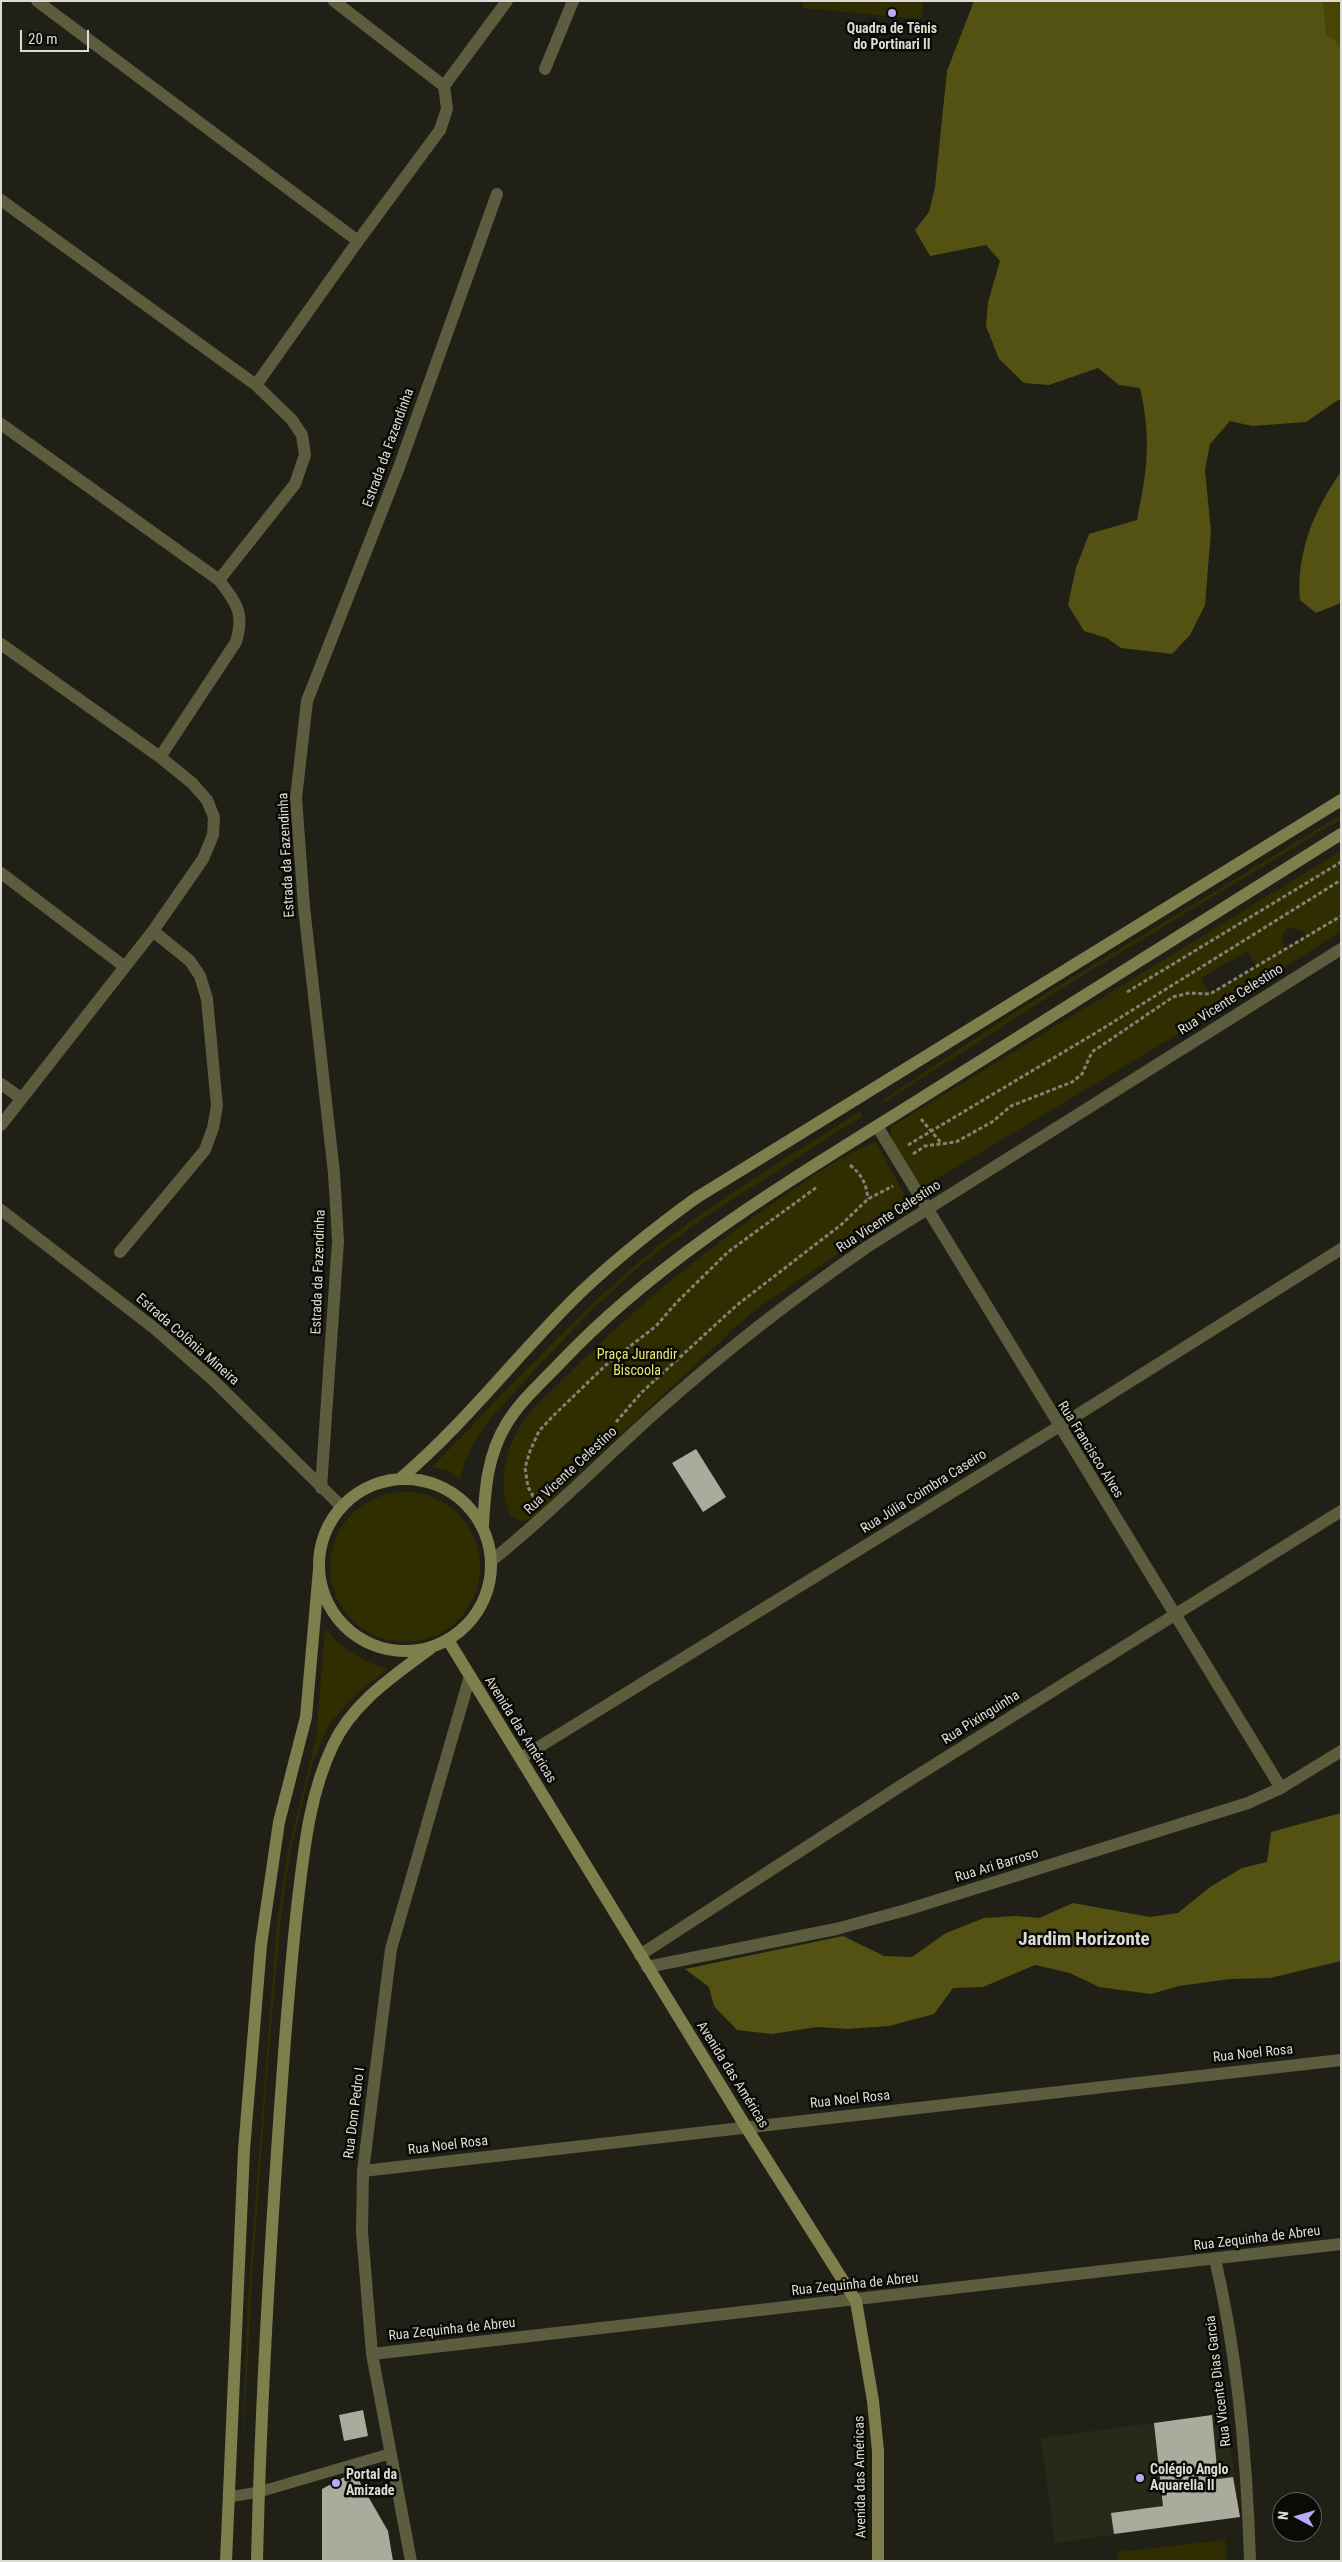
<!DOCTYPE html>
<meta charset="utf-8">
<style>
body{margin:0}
#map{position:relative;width:1342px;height:2562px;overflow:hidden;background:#202016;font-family:"Roboto Condensed",sans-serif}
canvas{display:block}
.frame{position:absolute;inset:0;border:2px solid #dcdcd5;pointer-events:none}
.north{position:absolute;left:1272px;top:2492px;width:50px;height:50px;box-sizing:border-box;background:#0a0a06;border:1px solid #5e5e59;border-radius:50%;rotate:276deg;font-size:14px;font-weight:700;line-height:20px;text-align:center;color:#dcdcd5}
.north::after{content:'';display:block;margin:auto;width:18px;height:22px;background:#b4acf9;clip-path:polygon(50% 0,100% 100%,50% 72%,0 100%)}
.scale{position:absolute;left:20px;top:30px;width:69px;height:22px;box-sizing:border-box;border:2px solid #dcdcd5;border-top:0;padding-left:6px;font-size:15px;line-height:18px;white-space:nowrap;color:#dcdcd5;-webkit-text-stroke:4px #0a0a06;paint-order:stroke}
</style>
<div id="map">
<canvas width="1342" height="2562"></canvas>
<div class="frame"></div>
<div class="north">N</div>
<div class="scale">20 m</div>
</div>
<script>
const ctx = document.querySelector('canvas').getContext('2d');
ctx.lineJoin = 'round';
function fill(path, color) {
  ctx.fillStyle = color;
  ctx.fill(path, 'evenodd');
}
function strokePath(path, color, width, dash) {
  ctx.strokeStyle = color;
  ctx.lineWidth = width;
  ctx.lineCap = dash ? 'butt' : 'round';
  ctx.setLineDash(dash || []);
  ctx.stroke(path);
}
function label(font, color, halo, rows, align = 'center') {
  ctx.font = font + ' "Roboto Condensed",sans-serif';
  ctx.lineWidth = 5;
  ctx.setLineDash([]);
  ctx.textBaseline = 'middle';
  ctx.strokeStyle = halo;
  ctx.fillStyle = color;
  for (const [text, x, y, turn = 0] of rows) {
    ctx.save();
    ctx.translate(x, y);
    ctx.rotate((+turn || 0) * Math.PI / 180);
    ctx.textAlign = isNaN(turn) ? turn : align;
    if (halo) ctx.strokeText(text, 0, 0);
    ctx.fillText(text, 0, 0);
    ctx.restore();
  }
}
fill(new Path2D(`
 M1226 2413 1240 2517 1055 2543 1041 2438Z`), '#292919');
fill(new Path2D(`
 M803 1H923L921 19 802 8Z
 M1341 815V819L1072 982 881 1104 884 1099 1012 1014Z
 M1341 851V931C1205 1020 1064 1102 925 1186 914 1185 886 1137 891 1127ZM1288 928 1301 930 1307 936 1284 949C1281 940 1281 935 1288 928ZM1247 951 1257 967 1210 994 1201 978Z
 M859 1112 862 1113V1117C830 1135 800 1157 769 1176 722 1206 675 1236 633 1272 597 1304 564 1339 531 1374 502 1405 469 1436 460 1479L446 1470 432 1467C502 1396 569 1320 646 1256 712 1202 787 1158 859 1112Z
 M876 1142 909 1203 908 1207 752 1312 561 1490 538 1515 523 1522 510 1515C498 1485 504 1452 521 1425 534 1405 554 1388 571 1372 639 1303 716 1241 797 1187 819 1172 850 1151 876 1142Z
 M330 1567a75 75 0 1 1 150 0a75 75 0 1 1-150 0Z
 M325 1629C341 1648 363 1663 388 1668L352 1698 328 1726 312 1764 290 1852 281 1916 268 2060 251 2293 242 2466 248 2298 277 1924 287 1856 316 1738Z
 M1225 2540 1227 2561H1118L1117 2552Z`), '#302e00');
fill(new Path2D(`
 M974 1H1341V400H1338L1306 422 1252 426 1230 421 1210 444 1205 470 1211 531 1205 605 1190 635 1172 654 1121 648 1107 638 1084 631 1068 605 1076 568 1089 534 1137 520C1147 469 1152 441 1140 388L1119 385 1098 368 1049 385 1024 383 999 359 986 326 988 302 1000 261 986 245 930 256 915 230 929 212 935 187 947 71Z
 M1341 472V603L1316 613 1300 600C1296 554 1314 509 1341 472Z
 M1341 1813V1961L1270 1978 1230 1979 1179 1986 1151 1994 1099 1987 1070 1973 1035 1965 983 1987 953 1988 934 2014 889 2026 848 2029 817 2027 772 2034 737 2030 714 2006 709 1987 685 1969 843 1936 884 1956 912 1957 946 1933 984 1918 1016 1916 1039 1918 1073 1903 1150 1917 1178 1913 1210 1887 1242 1868 1267 1862 1271 1832Z`), '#535213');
fill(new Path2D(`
 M1341 1V46L1326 34 1323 2Z`), '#474500');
fill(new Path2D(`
 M696 1449 726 1497 703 1512 672 1463Z
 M363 2410 368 2436 344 2441 339 2415Z
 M1212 2415 1218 2479 1233 2477 1240 2517 1114 2534 1111 2513 1163 2506 1154 2423Z
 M354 2472 388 2531 393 2561H322V2489Z`), '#aaab9d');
strokePath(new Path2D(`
 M1127 992 1341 862
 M921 1119 942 1144
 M908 1145 1102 1029 1341 880
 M913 1154 925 1146 956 1142 992 1122 1011 1106 1072 1082 1082 1074 1092 1052 1173 997 1189 993 1210 994 1341 916
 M850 1165C862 1175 866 1183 868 1199
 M616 1422 642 1392 737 1305 842 1224 868 1199 893 1186
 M540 1497 533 1496 528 1487 525 1468 530 1451 539 1431 553 1416 606 1365 656 1326 676 1303 728 1252 817 1187`), '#818178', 3, [4, 2.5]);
strokePath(new Path2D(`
 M229 2497 259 2492 389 2454`), '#5c5c3e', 11);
strokePath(new Path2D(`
 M37 1 358 241
 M545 69 573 1
 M444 86 507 1
 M1 200 256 385 292 420 302 435 305 455 295 484 219 580
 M256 385 358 241 440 130 447 109 444 86 334 1
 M1 424 219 580C236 603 245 612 236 642L160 757
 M1 644 160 757 192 783 207 800 214 817 213 835 203 859 153 931 1 1125
 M1 873 125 967
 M1 1084 21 1098
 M877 1126 1281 1788
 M1 1210 154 1328 213 1380 341 1506
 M120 1252 205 1150 213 1128 217 1106 207 999 200 976 190 961 153 931
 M321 1488 338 1241 334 1173 304 907 296 798 307 701 398 470 497 194
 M491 1561C549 1515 600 1462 655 1413 722 1353 793 1298 867 1247L1341 949
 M521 1758 1058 1427 1341 1249
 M640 1955 902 1785 1341 1511
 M647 1967 836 1929 906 1910 1248 1803 1281 1788 1341 1751
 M363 2171 1341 2060
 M1215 2259C1238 2357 1247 2460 1250 2561
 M372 2354 1341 2244
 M411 2561 372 2354 362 2232 363 2171 391 1949 470 1676`), '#5c5c3e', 12);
strokePath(new Path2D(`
 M401 1478C467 1422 519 1352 581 1292 617 1258 656 1227 696 1198L1341 800
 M319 1565a86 86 0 1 1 172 0a86 86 0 1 1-172 0Z
 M483 1526C485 1490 487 1455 507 1423 521 1400 542 1382 560 1363 661 1256 788 1182 912 1104 1055 1014 1198 924 1341 834
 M448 1640 746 2127 856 2301 873 2401 878 2451V2561
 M226 2561 244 2150 261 1945 279 1822 306 1717 319 1569
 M257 2561C261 2387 272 2213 285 2040 289 1990 293 1940 299 1891 305 1841 311 1791 333 1745 353 1702 394 1676 431 1648`), '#7f7e4d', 12);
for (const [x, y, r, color] of [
 [892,13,5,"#b4acf9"],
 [1140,2478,5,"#b4acf9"],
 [336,2483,5,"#b4acf9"]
]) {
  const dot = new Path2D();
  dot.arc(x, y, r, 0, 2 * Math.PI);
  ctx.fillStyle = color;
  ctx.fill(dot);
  strokePath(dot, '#0a0a06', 2);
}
label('bold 14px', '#dcdcd5', '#0a0a06', [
 ["Quadra de Tênis",892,29,"center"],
 ["do Portinari II",892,45,"center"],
 ["Colégio Anglo",1150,2470],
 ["Aquarella II",1150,2486],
 ["Portal da",346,2475],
 ["Amizade",346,2491]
], 'left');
label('14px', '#dcdcd5', '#0a0a06', [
 ["Estrada da Fazendinha",389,448,-70],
 ["Estrada da Fazendinha",287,855,-93],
 ["Rua Vicente Celestino",1231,1000,-32],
 ["Rua Vicente Celestino",889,1217,-33],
 ["Estrada da Fazendinha",319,1272,-88],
 ["Estrada Colônia Mineira",187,1340,41],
 ["Rua Francisco Alves",1090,1450,58],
 ["Rua Vicente Celestino",571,1471,-43],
 ["Rua Júlia Coimbra Caseiro",924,1492,-32],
 ["Rua Pixinguinha",981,1718,-32],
 ["Avenida das Américas",520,1730,58],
 ["Rua Ari Barroso",997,1866,-17],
 ["Rua Noel Rosa",1253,2054,-6],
 ["Avenida das Américas",732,2075,58],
 ["Rua Noel Rosa",850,2100,-6],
 ["Rua Dom Pedro I",355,2113,-83],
 ["Rua Noel Rosa",448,2146,-7],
 ["Rua Zequinha de Abreu",1257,2239,-7],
 ["Rua Zequinha de Abreu",855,2285,-6],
 ["Rua Zequinha de Abreu",452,2330,-6],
 ["Rua Vicente Dias Garcia",1219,2381,-97],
 ["Avenida das Américas",861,2477,-91]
]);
label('14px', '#eae87b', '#0a0a06', [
 ["Praça Jurandir",637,1355],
 ["Biscoola",637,1371]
]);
label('bold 19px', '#dcdcd5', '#0a0a06', [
 ["Jardim Horizonte",1084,1940]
]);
</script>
